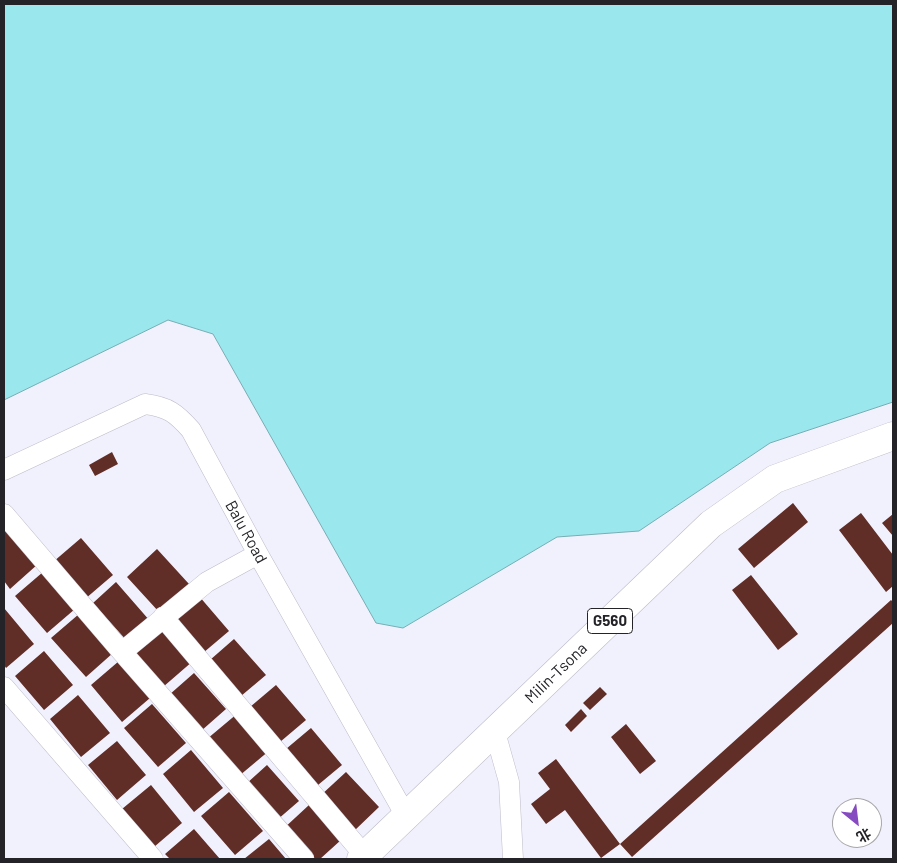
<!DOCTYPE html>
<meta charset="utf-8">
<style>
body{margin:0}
#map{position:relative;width:897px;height:863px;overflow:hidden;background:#f1f0fd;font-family:Barlow,"Noto Sans SC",sans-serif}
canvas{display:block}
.frame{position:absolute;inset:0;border:5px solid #242428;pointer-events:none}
.north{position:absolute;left:832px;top:798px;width:50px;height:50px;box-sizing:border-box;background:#fff;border:1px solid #a7a7a9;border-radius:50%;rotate:151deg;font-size:14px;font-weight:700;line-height:20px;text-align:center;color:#242428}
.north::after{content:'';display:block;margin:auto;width:18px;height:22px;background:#874bc1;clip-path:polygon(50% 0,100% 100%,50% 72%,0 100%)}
</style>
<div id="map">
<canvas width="897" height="863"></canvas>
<div class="frame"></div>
<div class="north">北</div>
</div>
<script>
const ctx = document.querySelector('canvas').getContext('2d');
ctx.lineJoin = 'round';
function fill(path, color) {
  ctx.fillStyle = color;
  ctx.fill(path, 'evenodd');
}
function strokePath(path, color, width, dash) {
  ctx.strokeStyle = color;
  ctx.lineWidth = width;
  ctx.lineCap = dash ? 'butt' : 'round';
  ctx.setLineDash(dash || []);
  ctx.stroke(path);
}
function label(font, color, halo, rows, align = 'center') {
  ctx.font = font + ' Barlow,sans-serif';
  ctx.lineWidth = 5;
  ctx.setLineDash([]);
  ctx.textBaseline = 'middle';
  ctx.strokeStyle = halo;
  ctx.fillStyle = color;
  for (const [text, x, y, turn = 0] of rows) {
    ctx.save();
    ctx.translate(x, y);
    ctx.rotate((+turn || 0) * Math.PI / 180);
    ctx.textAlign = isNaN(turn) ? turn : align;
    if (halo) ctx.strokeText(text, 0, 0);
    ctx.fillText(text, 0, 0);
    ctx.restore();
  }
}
const water = new Path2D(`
 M4 4H893V402L770 443 639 531 557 537 403 628 376 623 213 334 168 320 4 400Z`);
fill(water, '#9ae8ee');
strokePath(water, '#77adb3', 1);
fill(new Path2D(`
 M112 452 118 464 95 476 89 465Z
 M793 503 808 522 754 568 738 549Z
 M861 513 893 555V586L886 592 839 530Z
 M893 514V536L882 523Z
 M4 525 38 564 10 589 4 581Z
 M81 538 113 575 85 599 53 562Z
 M157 549 189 584 159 612 127 577Z
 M43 572 75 609 47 633 15 596Z
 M751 575 798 634 778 650 732 590Z
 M116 582 150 621 127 641 93 603Z
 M199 596 229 631 203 653 173 618Z
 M891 600 893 602V623L632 857 620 844Z
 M4 608 34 644 6 668 4 665Z
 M79 614 113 653 86 677 51 638Z
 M161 624 193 661 163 687 130 650Z
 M234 639 266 675 241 696 210 660Z
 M44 651 73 685 44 710 15 676Z
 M119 661 150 698 122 722 91 685Z
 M194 673 226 709 201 731 169 695Z
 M276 685 306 720 280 742 250 707Z
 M600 687 607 694 590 710 583 703Z
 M78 695 110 733 81 757 50 719Z
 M152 704 186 743 158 767 124 728Z
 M581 709 587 716 571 732 565 725Z
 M238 713 270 750 239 776 207 739Z
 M626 724 656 761 640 774 611 737Z
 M311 728 342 765 318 785 286 749Z
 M117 741 146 775 117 800 88 765Z
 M191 750 223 788 194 812 163 774Z
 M556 759 620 844 601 858 565 810 546 824 531 804 550 789 538 773Z
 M267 765 299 801 277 820 246 784Z
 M346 772 379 807 354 831 320 796Z
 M151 785 182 823 154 847 122 809Z
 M229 792 263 831 235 855 201 816Z
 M309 805 341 840 320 859H308L282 830Z
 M194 829 220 859H170L165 854Z
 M269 839 286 859H244Z`), '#612e27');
const street = new Path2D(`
 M4 470 145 404C168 407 176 413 191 430L258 554 406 816
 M4 514 122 652 304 859
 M163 617 365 856
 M122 652 207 582 258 554
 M4 687 153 859
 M495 732 509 782 513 859`);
const highway = new Path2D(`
 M361 859 711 524 775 479 893 436`);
strokePath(street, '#bcbbc7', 21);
strokePath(highway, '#bcbbc7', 29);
strokePath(street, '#fff', 20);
strokePath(highway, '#fff', 28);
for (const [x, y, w] of [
 [610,621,45]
]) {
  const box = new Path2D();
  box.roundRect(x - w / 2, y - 12.5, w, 25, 4);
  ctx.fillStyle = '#fff';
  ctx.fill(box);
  strokePath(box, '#242428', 1);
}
label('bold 15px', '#242428', null, [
 ["G560",610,621]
]);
label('16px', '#242428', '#fff', [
 ["Balu Road",246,532,61],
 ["Milin-Tsona",556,673,-44]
]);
</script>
